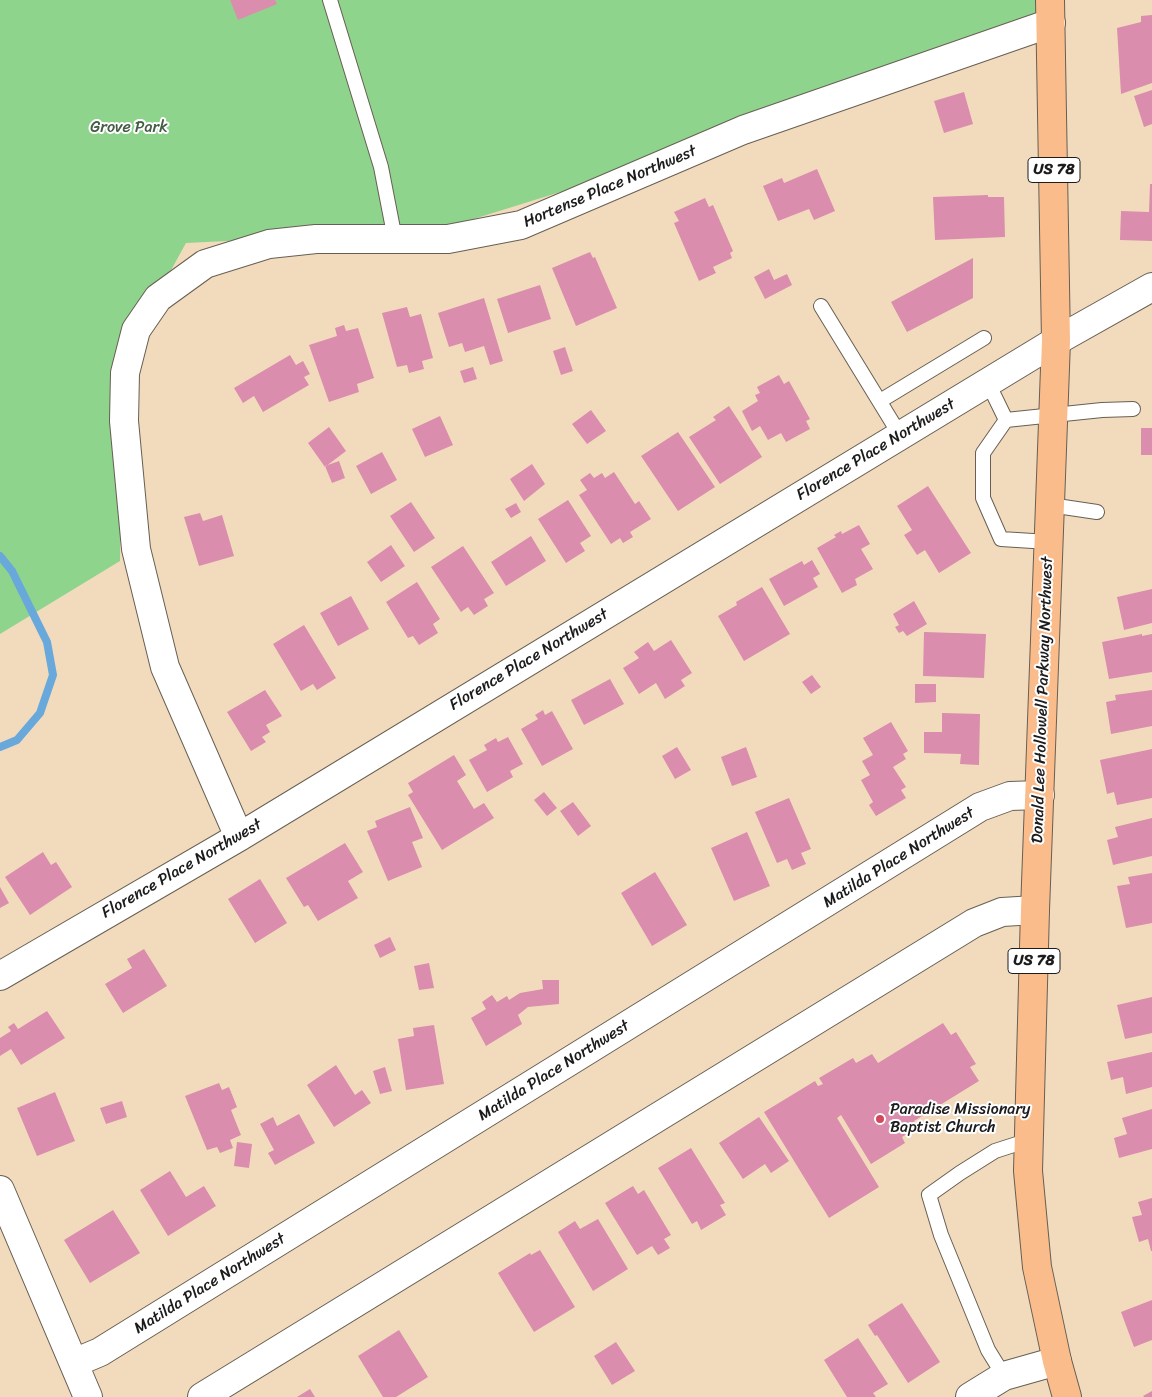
<!DOCTYPE html>
<style>
body{margin:0}
canvas{display:block;background:#f2dbbc}
</style>
<canvas width="1152" height="1397"></canvas>
<script>
const ctx = document.querySelector('canvas').getContext('2d');
ctx.lineJoin = 'round';
function fill(path, color) {
  ctx.fillStyle = color;
  ctx.fill(path, 'evenodd');
}
function strokePath(path, color, width, dash) {
  ctx.strokeStyle = color;
  ctx.lineWidth = width;
  ctx.lineCap = dash ? 'butt' : 'round';
  ctx.setLineDash(dash || []);
  ctx.stroke(path);
}
function label(font, color, halo, rows, align = 'center') {
  ctx.font = font + ' Sriracha,sans-serif';
  ctx.lineWidth = 4;
  ctx.setLineDash([]);
  ctx.textBaseline = 'middle';
  ctx.strokeStyle = halo;
  ctx.fillStyle = color;
  for (const [text, x, y, turn = 0] of rows) {
    ctx.save();
    ctx.translate(x, y);
    ctx.rotate((+turn || 0) * Math.PI / 180);
    ctx.textAlign = isNaN(turn) ? turn : align;
    if (halo) ctx.strokeText(text, 0, 0);
    ctx.fillText(text, 0, 0);
    ctx.restore();
  }
}
fill(new Path2D(`
 M0 0H1048L1052 39 435 231 186 243 120 363V561L0 634Z`), '#8fd48d');
strokePath(new Path2D(`
 M0 556 12 571 47 642 53 675 40 713 17 740 0 747`), '#68a8db', 8);
fill(new Path2D(`
 M230 0H275L277 4 238 20Z
 M1152 15V83L1121 94 1117 28 1141 22V16Z
 M1152 90V124L1144 127 1134 96Z
 M964 92 973 124 944 133 934 101Z
 M817 169 835 211 814 220 809 209 778 221 763 186 782 178 784 183Z
 M1150 184H1152V241L1120 240 1121 211 1149 212Z
 M988 195V197H1004L1005 237 935 240 933 197Z
 M705 198 709 207 713 205 733 251 730 253 732 258 713 267 716 273 699 281 674 223 679 221 674 212Z
 M590 252 593 258 595 257 617 308 576 326 552 268Z
 M973 258V298L907 332 891 302Z
 M769 269 774 280 787 274 792 285 765 299 754 277Z
 M540 285 551 319 508 333 497 299Z
 M484 298 503 361 490 365 484 346 465 352 462 343 449 347 438 313Z
 M407 307 410 317 421 314 433 358 422 361 424 369 409 373 407 365 397 367 382 313Z
 M344 325 346 331 358 328 374 378 357 384 359 392 329 402 309 345 337 336 335 328Z
 M565 347 573 371 561 375 553 351Z
 M290 355 296 365 303 361 310 374 304 377 309 385 263 412 254 396 243 403 234 388Z
 M473 367 477 379 464 383 460 371Z
 M779 375 784 384 789 381 810 419 806 421 810 429 786 442 781 433 768 440 760 426 752 431 742 411 758 401 755 395 760 393 757 387Z
 M729 406 762 457 720 484 689 437 716 420 713 417Z
 M591 410 606 431 587 444 572 424Z
 M440 416 453 445 425 457 412 429Z
 M329 427 346 451 325 467 308 443Z
 M1141 428H1152V455H1141Z
 M678 432 715 487 678 511 641 456Z
 M382 452 397 480 371 494 356 466Z
 M339 461 345 478 332 483 325 466Z
 M532 464 545 484 524 501 510 479Z
 M614 472 635 504 639 501 651 519 630 532 633 537 623 543 620 538 611 544 579 495 587 490 580 480 590 473 594 478 602 473 605 478Z
 M928 486 971 553 939 573 925 550 917 555 904 535 912 530 897 506Z
 M568 500 591 536 580 543 585 551 566 563 538 519Z
 M411 502 435 538 414 552 390 516Z
 M516 503 521 512 511 518 505 509Z
 M200 513 203 521 222 515 234 556 199 566 184 517Z
 M859 525 870 544 861 549 873 569 855 579 857 585 842 593 817 548 836 537 834 535 841 531 842 534Z
 M531 536 546 561 506 586 491 562Z
 M391 545 405 566 381 582 367 562Z
 M463 546 494 593 484 599 488 606 474 615 468 607 461 612 431 567Z
 M812 560 820 574 813 578 818 587 784 606 769 579 802 561 804 565Z
 M417 582 440 619 433 624 438 633 419 645 413 636 408 638 386 602Z
 M762 587 790 634 744 661 718 616 737 605 736 602Z
 M1152 589V623L1124 630 1117 597Z
 M351 596 369 629 338 646 320 613Z
 M914 601 927 624 907 636 903 631 899 633 895 627 899 625 893 614Z
 M304 625 336 678 317 690 313 684 301 691 273 644Z
 M924 632 986 634 984 678 923 676Z
 M1142 634V636L1152 634V672L1109 679 1102 642Z
 M671 640 692 673 681 680 685 686 665 699 656 683 639 694 623 668 639 658 634 652 648 642 654 651Z
 M812 675 821 687 811 694 802 682Z
 M610 679 624 704 584 725 571 700Z
 M915 684H936V702L915 703Z
 M265 690 282 716 266 725 270 732 262 737 266 742 251 751 227 712Z
 M1152 690V726L1111 734 1106 702 1116 700 1115 695Z
 M543 710 545 715 552 711 573 749 542 766 521 729 538 719 535 715Z
 M942 713 980 714 979 765 960 764 961 754 924 753V732H942Z
 M891 722 908 751 903 754 906 759 893 767 906 787 901 790 906 798 876 816 869 805 873 802 861 780 870 775 862 761 873 755 863 738Z
 M508 737 523 764 510 771 513 777 487 792 469 760 487 750 484 745 496 738 498 742Z
 M677 747 691 770 675 779 662 756Z
 M746 747 757 777 732 786 721 757Z
 M1152 749V798L1117 805 1114 792 1107 794 1100 760Z
 M454 755 466 775 457 781 474 809 484 803 494 818 442 850 408 795 413 792 408 783Z
 M544 792 557 808 547 816 534 800Z
 M789 798 811 849 801 853 806 864 792 870 787 859 777 863 755 812Z
 M573 802 591 826 578 836 560 811Z
 M410 807 423 838 412 842 422 867 388 881 367 831 377 827 375 821Z
 M1152 818V856L1113 865 1107 840 1118 837 1115 827Z
 M747 832 770 886 734 901 711 848Z
 M345 843 363 872 348 881 358 898 318 921 308 905 304 907 286 878Z
 M43 852 51 865 56 862 72 887 30 915 5 877Z
 M655 872 687 925 652 946 621 893Z
 M1152 873V923L1126 928 1117 886 1130 884 1128 877Z
 M260 879 287 923 255 943 228 899Z
 M0 887 9 903 0 908Z
 M390 937 396 950 380 958 374 945Z
 M144 949 167 986 123 1013 105 984 132 968 127 959Z
 M429 963 434 988 419 990 414 966Z
 M542 980H559V1004L528 1007 518 1015 522 1024 486 1046 471 1018 486 1009 482 1002 492 995 497 1002 507 996 509 1000 520 993 543 989Z
 M1152 997V1033L1125 1039 1117 1005Z
 M47 1011 65 1038 21 1065 11 1049 0 1056V1038L11 1031 8 1027 14 1023 18 1029Z
 M943 1023 951 1035 956 1032 976 1064 970 1067 979 1081 914 1121 918 1127 902 1137 905 1143 871 1164 841 1115 837 1118 879 1187 829 1218 764 1112 815 1081 818 1086 823 1084 819 1078 853 1058 856 1063 872 1054 878 1063Z
 M434 1025 444 1084 406 1090 398 1039 414 1036 413 1028Z
 M1152 1052V1087L1126 1094 1123 1077 1111 1080 1107 1062Z
 M336 1065 355 1095 362 1090 371 1103 334 1127 307 1085Z
 M385 1067 392 1091 380 1094 373 1071Z
 M219 1083 222 1090 229 1087 237 1107 231 1110 241 1135 230 1140 233 1148 220 1153 217 1147 207 1150 185 1096Z
 M55 1092 75 1141 37 1156 17 1108Z
 M122 1101 127 1117 106 1124 100 1108Z
 M1152 1109V1149L1119 1158 1114 1138 1127 1134 1122 1118Z
 M299 1114 315 1143 275 1165 268 1153 274 1150 260 1124 273 1117 277 1126Z
 M759 1117 789 1161 771 1173 765 1164 743 1179 719 1143Z
 M237 1142 252 1144 249 1168 234 1166Z
 M691 1148 725 1203 720 1205 726 1215 701 1230 697 1221 692 1224 658 1168Z
 M170 1171 186 1197 204 1186 216 1206 168 1236 140 1190Z
 M633 1186 638 1194 644 1190 671 1235 664 1239 670 1248 658 1255 652 1246 637 1255 605 1203Z
 M1152 1198V1251H1151L1148 1239 1139 1242 1132 1217 1142 1215 1138 1202Z
 M113 1210 140 1253 90 1283 64 1240Z
 M598 1219 628 1269 593 1291 558 1232 575 1221 580 1229Z
 M540 1250 575 1307 534 1332 498 1273 530 1253 531 1255Z
 M1152 1300V1340L1134 1347 1121 1312Z
 M902 1303 940 1362 908 1383 877 1335 875 1336 868 1325Z
 M399 1330 428 1377 396 1397H383L358 1356Z
 M858 1338 888 1384 873 1393 876 1397H847L824 1360Z
 M616 1342 635 1371 612 1385 594 1356Z
 M310 1389 315 1397H297Z
 M1152 1391V1397H1144L1143 1396Z`), '#da8dad');
const service = new Path2D(`
 M330 0 381 167 395 239
 M821 306 900 435
 M988 383 1006 420
 M880 401 984 338
 M1050 505 1097 512
 M1049 542 1001 539 983 498V453L1006 420 1102 410 1133 409
 M1004 1376 988 1350 941 1235 929 1195 960 1173 995 1151 1029 1140`);
const minor = new Path2D(`
 M239 837 165 667 136 549 124 421 125 373 136 330 158 298 205 264 269 244 316 239H448L521 225 743 130 1051 23
 M0 976 239 837 1056 341
 M0 1190 88 1397
 M74 1363 100 1352 980 807 1010 796 1040 795
 M202 1397 974 923 1002 912 1035 910
 M970 1397 1004 1376 1057 1361`);
const tertiary = new Path2D(`
 M1056 341 1152 287`);
const primary = new Path2D(`
 M1050 0 1056 341 1035 910 1028 1171 1037 1267 1057 1361 1067 1397`);
strokePath(service, '#675f54', 16);
strokePath(minor, '#675f54', 30);
strokePath(tertiary, '#675f54', 30);
strokePath(primary, '#675f54', 30);
strokePath(service, '#fff', 14);
strokePath(minor, '#fff', 28);
strokePath(tertiary, '#fff', 28);
strokePath(primary, '#fabc8b', 28);
for (const [x, y, r, color] of [
 [880,1119,5,"#d1495b"]
]) {
  const dot = new Path2D();
  dot.arc(x, y, r, 0, 2 * Math.PI);
  ctx.fillStyle = color;
  ctx.fill(dot);
  strokePath(dot, '#fff', 2);
}
for (const [x, y, w] of [
 [1054,170,52],
 [1034,961,52]
]) {
  const box = new Path2D();
  box.roundRect(x - w / 2, y - 12.5, w, 25, 4);
  ctx.fillStyle = '#fff';
  ctx.fill(box);
  strokePath(box, '#1c1c1c', 1);
}
label('bold 15px', '#1c1c1c', null, [
 ["US 78",1054,170],
 ["US 78",1034,961]
]);
label('16px', '#445c44', '#fff', [
 ["Grove Park",129,128]
]);
label('16px', '#1c1c1c', '#fff', [
 ["Hortense Place Northwest",610,187,-23],
 ["Florence Place Northwest",876,450,-31],
 ["Florence Place Northwest",529,660,-31],
 ["Donald Lee Hollowell Parkway Northwest",1043,700,-88],
 ["Matilda Place Northwest",899,858,-32],
 ["Florence Place Northwest",182,869,-30],
 ["Matilda Place Northwest",554,1071,-32],
 ["Matilda Place Northwest",210,1284,-32]
]);
label('16px', '#1c1c1c', '#fff', [
 ["Paradise Missionary",890,1110],
 ["Baptist Church",890,1128]
], 'left');
</script>
